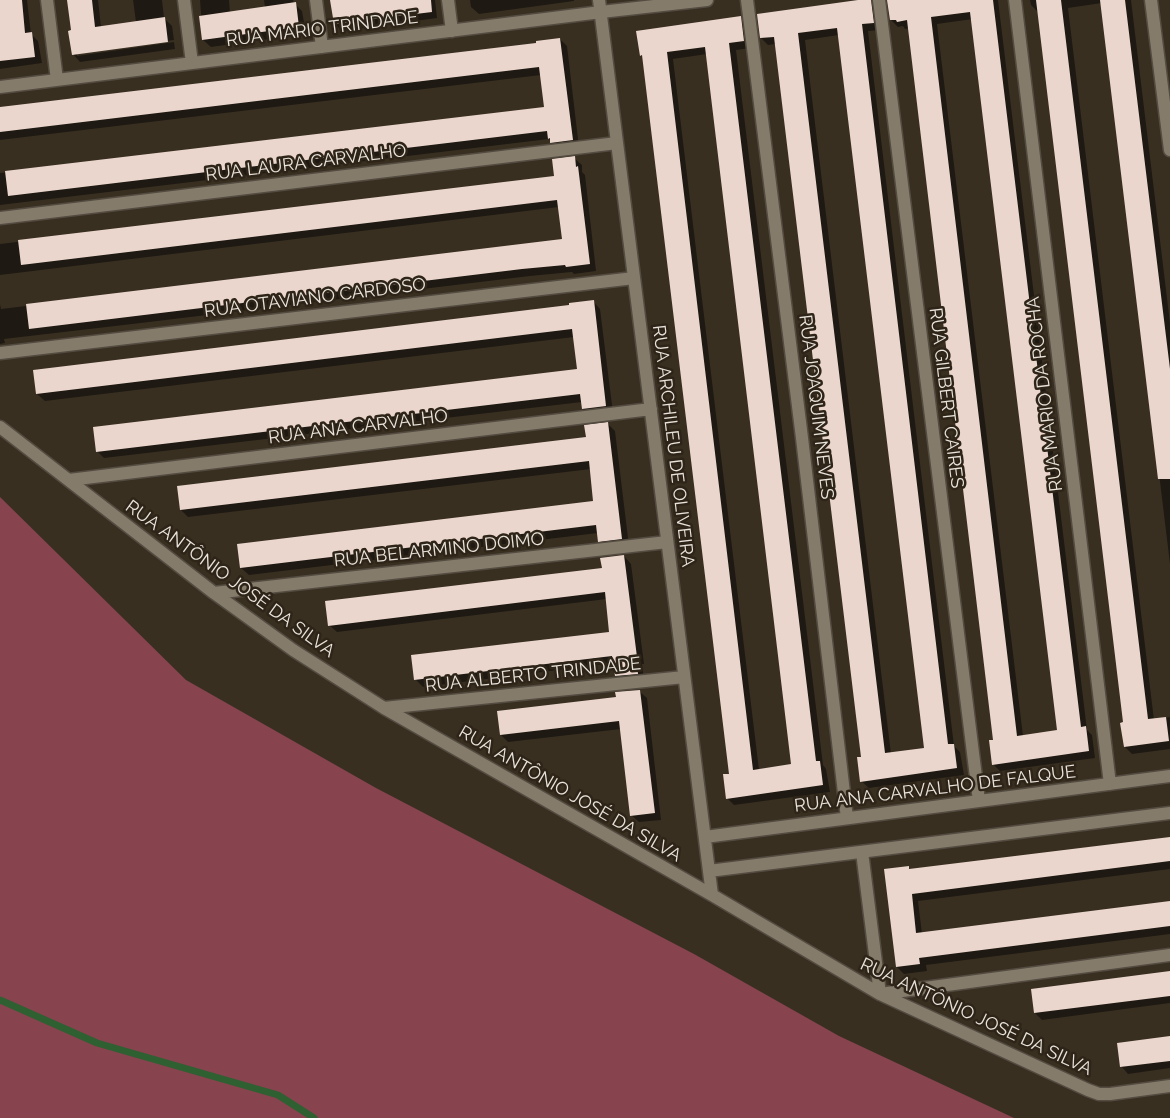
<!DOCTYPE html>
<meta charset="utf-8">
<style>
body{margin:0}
canvas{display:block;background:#382f21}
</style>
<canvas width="1170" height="1118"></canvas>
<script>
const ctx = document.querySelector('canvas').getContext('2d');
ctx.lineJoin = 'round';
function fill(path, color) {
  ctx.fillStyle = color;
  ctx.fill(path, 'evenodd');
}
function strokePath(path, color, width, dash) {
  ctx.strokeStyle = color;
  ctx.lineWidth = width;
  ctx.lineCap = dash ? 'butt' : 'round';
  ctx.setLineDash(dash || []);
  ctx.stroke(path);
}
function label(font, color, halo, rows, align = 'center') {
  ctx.font = font + ' Raleway,sans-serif';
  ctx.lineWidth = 5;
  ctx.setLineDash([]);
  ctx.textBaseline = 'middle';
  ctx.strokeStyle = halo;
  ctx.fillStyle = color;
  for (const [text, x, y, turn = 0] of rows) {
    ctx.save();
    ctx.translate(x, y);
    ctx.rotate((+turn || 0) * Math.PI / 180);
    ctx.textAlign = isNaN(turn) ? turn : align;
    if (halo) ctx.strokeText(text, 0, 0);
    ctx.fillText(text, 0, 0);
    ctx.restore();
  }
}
fill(new Path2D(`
 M0 497 186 680 376 788 694 954 839 1036 1014 1118H0Z`), '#87434e');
fill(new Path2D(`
 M0 0H27L31 34 38 41 42 63 0 69Z
 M68 0H98L101 27 136 22 133 0H162L164 18 172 26 174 40 77 53V56L174 42 175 49 80 62 73 54 72 31Z
 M200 0H229L230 13 265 8 264 0H293L294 4H295L302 11 306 34 211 47 203 40Z
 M334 0H435L437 18 342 31 335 24Z
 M470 0H574V1L479 14 471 7Z
 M888 0H998L1087 730 1092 735 1095 758 1000 771 993 764 995 741 909 28 905 29 903 26 898 27 891 20ZM973 19 1058 732 1023 736 937 24Z
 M1030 0H1131L1170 323V564L1102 3 1068 8 1154 720 1170 717V749L1132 754 1125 747V724L1039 13 1031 5Z
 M870 2 878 9 880 30 868 31 954 746 960 752 964 775 869 788 861 781 862 758 776 44 768 45 761 38ZM839 35 926 749 891 754 805 40Z
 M740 18 748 25 751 48 736 50 823 765 826 769 830 792 734 805 727 798 730 775 644 58 641 55ZM707 54 793 766 759 770 673 59Z
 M560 39 567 46 579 147 559 150 549 139 0 205V173L545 108 541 75 0 140V108L538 44Z
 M574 158 582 165V172L585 175 596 271 574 274 572 272 530 276 141 323 4 339 5 343 0 344V304L1 309 563 241 559 207 0 275V244L556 177Z
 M593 301 600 309 613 413 591 416 583 409 582 402 104 458 97 451 578 370 574 337 45 401 37 394 571 306Z
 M608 424 615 431 629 546 607 548 600 541 598 533 249 575 241 568 594 502 591 469 188 517 181 510 587 438Z
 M624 556 631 564 644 664H642L644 680 623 683 616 675 614 663 423 687 415 679 610 633 607 599 337 632 329 625 603 569Z
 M639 691 647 698 661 820 639 822 631 815 621 729 508 742 501 735Z
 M1170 838V869L918 901 922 934 1170 903V934L926 965 927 971 904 974 897 967 908 868 911 870Z
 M1170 972V1003L1042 1020 1035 1013Z
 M1170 1037V1068L1128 1074 1121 1066Z`), '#0007');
strokePath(new Path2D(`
 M0 1000 97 1043 278 1095 314 1118`), '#2e6031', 7);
fill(new Path2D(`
 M0 0H22L25 33 32 32 35 57 0 61Z
 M67 0H92L95 27 165 17 168 42 72 55 68 31 71 30Z
 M330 0H431L432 12 334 24Z
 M858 0H871L874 23 862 24 948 744H954L957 768 860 782 857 757H861L856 716 774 37 760 38 757 14ZM837 28 924 748 885 753 798 33Z
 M887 0H993L1081 727 1086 726 1089 751 992 765 989 740H993L907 20 897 22 896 20H890ZM970 12 1057 730 1017 736 931 17Z
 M1036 0H1061L1148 719 1166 717 1169 741 1124 747 1120 723 1123 722Z
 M1100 0H1125L1170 369V479H1158Z
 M296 2 299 27 202 40 199 16Z
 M741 16 744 41 729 43 816 761H820L823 785 726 799 723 774H729L642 55 640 56 636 31ZM705 47 791 764 753 770 667 52Z
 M560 38 573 140 550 143V138L548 139 547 131 8 196 5 171 544 107 539 67 0 132V107L536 43V41Z
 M575 156 576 167 578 166 590 264 566 267 565 265 522 269 29 329 26 304 562 239 557 200 21 265 18 240 554 176 552 159Z
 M594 300 606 406 582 409 580 394 96 452 93 427 577 369 572 329 36 394 33 370 569 305V303Z
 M608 422 622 539 598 542 596 525 240 568 237 544 593 501 589 461 180 510 177 486 586 437 584 425Z
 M624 555 637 657H636L638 674 615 676 612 656 414 680 411 655 609 632 605 592 328 626 325 601 602 568 600 558Z
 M640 690 655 813 630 816 619 721 500 735 497 711 616 697 615 692Z
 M1170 837V861L912 894 916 933 1170 901V926L919 958 920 964 896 967 884 869 909 866V869Z
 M1170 971V996L1034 1013 1031 989Z
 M1170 1036V1061L1120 1067 1117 1043Z`), '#ebd6cd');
const minor = new Path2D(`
 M47 0 57 80
 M184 0 192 63
 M316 0 322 47
 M448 0 452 31
 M599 0 712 895
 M747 0 802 438 847 818
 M879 0 979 801
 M1015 0 1110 784
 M1151 0 1170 150
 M0 87 601 12 707 0
 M0 218 617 143
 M0 353 634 278
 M0 427 214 593 293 650 384 708 712 895 880 994 1088 1090 1099 1094H1110L1170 1086
 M69 480 651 409
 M214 593 667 542
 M384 708 684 677
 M705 837 1170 776
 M862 852 880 994 1170 955
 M709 871 1170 813`);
strokePath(minor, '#544c41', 15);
strokePath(minor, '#857b6b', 12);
label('18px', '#eae4dc', '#2e2518', [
 ["RUA MARIO TRINDADE",322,29,-7],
 ["RUA LAURA CARVALHO",306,163,-7],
 ["RUA OTAVIANO CARDOSO",315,298,-7],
 ["RUA MARIO DA ROCHA",1045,394,-97],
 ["RUA GILBERT CAIRES",946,398,83],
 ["RUA JOAQUIM NEVES",816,407,83],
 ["RUA ANA CARVALHO",358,427,-7],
 ["RUA ARCHILEU DE OLIVEIRA",673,446,83],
 ["RUA BELARMINO DOIMO",439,550,-6],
 ["RUA ANTÔNIO JOSÉ DA SILVA",230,579,36],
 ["RUA ALBERTO TRINDADE",533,675,-6],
 ["RUA ANA CARVALHO DE FALQUE",935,789,-7],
 ["RUA ANTÔNIO JOSÉ DA SILVA",570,794,30],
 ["RUA ANTÔNIO JOSÉ DA SILVA",976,1017,25]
]);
</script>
